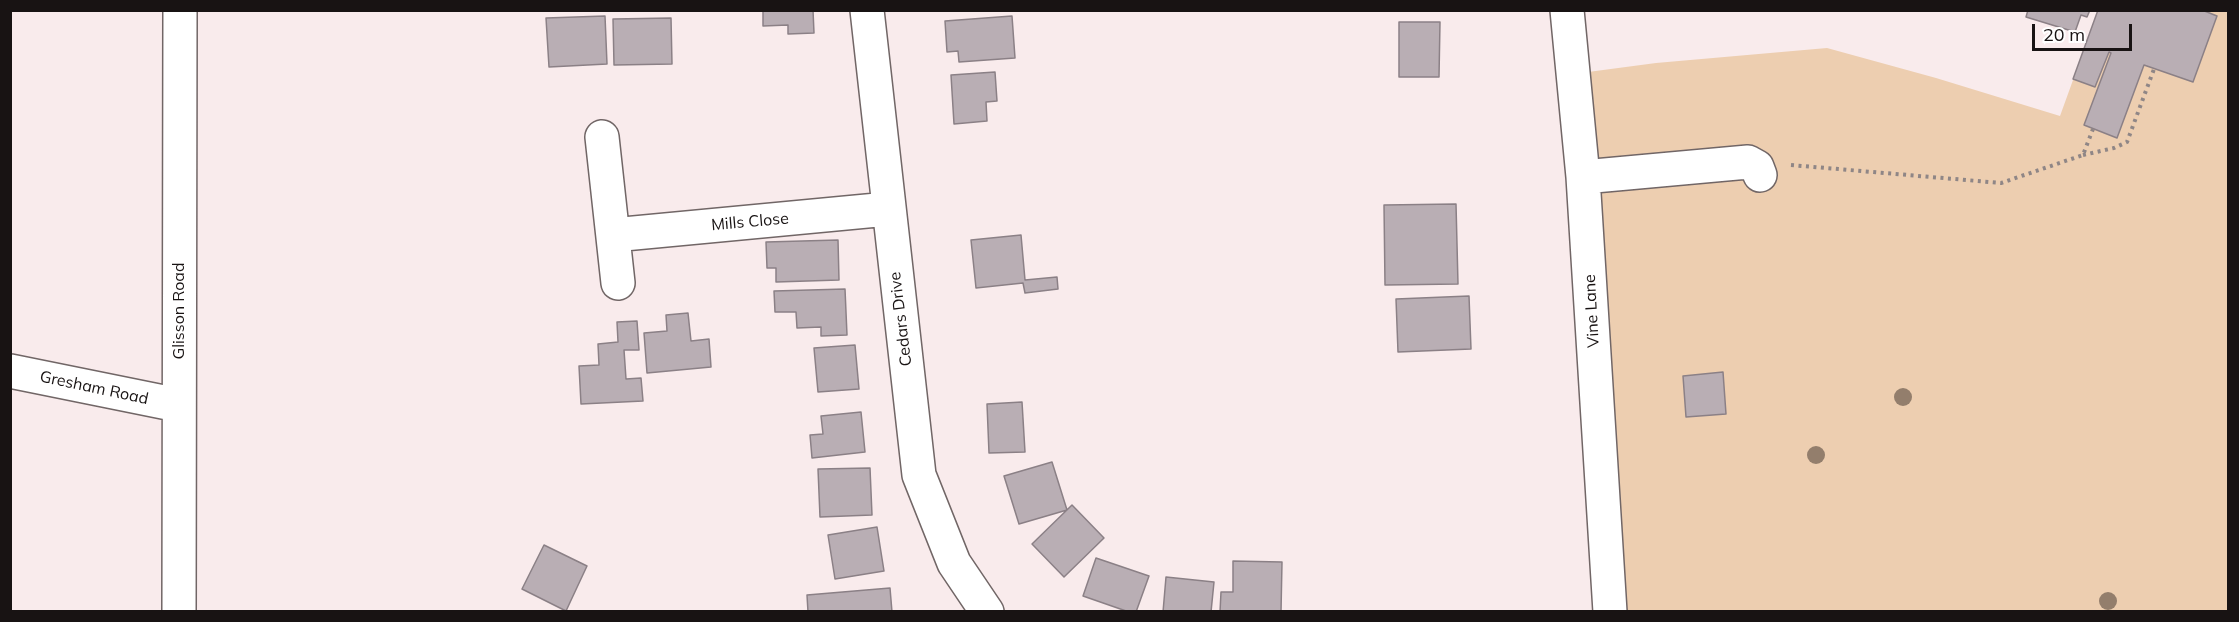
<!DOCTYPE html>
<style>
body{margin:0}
#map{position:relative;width:2239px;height:622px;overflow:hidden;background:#f9ebec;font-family:Mulish,sans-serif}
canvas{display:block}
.frame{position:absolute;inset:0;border:12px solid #181313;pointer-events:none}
.scale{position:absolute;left:2032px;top:24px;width:100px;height:27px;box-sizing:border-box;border:3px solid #181313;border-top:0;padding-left:8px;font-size:18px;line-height:21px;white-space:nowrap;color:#181313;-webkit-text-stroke:4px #fff;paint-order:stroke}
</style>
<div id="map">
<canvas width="2239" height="622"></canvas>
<div class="frame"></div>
<div class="scale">20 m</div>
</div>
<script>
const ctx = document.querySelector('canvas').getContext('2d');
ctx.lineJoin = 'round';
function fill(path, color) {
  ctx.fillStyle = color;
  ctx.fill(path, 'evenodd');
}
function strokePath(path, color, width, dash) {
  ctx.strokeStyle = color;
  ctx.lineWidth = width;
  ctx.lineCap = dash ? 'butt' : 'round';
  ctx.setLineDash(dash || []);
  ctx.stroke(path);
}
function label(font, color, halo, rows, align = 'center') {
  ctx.font = font + ' Mulish,sans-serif';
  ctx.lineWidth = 4.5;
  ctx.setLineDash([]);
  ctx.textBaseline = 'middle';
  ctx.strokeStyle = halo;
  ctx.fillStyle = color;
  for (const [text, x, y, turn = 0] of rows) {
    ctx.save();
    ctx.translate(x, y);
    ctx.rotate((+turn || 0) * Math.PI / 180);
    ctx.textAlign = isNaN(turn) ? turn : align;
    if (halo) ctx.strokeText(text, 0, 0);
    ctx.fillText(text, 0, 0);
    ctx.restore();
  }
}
fill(new Path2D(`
 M2098 11H2228V611H1626L1573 74 1656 63 1827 48 1936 78 2060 116Z`), '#edceb0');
const building = new Path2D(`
 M763 10H813L814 33 788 34V25L763 26Z
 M2028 10H2090L2087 17 2081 15 2075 32 2026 17Z
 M2098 10H2202L2217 16 2193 82 2144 65 2117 138 2084 125 2111 53 2109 52 2095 87 2073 79Z
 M605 16 607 64 549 67 546 18Z
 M1012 16 1015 58 959 62 958 51 947 52 945 21Z
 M671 18 672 64 614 65 613 19Z
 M1399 22H1440L1439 77H1399Z
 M995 72 997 101 986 102 987 121 954 124 951 75Z
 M1456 204 1458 284 1385 285 1384 205Z
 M1021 235 1025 280 1057 277 1058 289 1025 293 1023 283 976 288 971 240Z
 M838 240 839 280 776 282V268H767L766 242Z
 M845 289 847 335 821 336V327L797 328 796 312H775L774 291Z
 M1469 296 1471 349 1398 352 1396 299Z
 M688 313 691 341 709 339 711 367 647 373 644 333 667 331 666 315Z
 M637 321 639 350H624L626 379 641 378 643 401 581 404 579 366 599 365 598 344 618 342 617 322Z
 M855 345 859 389 818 392 814 348Z
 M1723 372 1726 414 1686 417 1683 376Z
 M1022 402 1025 452 989 453 987 404Z
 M861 412 865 452 812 458 810 435 823 434 821 416Z
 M1052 462 1067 510 1019 524 1004 476Z
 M870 468 872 515 820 517 818 469Z
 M1072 505 1104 538 1064 577 1032 544Z
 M877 527 884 571 835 579 828 535Z
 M544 545 587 566 566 611 522 589Z
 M1096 558 1149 576 1136 612H1129L1083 596Z
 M1233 561 1282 562 1281 612H1220L1221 592H1233Z
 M1166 577 1214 582 1211 612H1163Z
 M890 588 892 612H808L807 595Z`);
fill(building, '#b9aeb4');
strokePath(building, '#8b8086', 1.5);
const minor = new Path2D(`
 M867 10 919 475 954 563 987 612
 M1567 10 1583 177 1610 612
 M602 137 618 283
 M1583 177 1748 162 1757 167 1760 175
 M613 235 888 209
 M10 371 178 405
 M179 612 180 10`);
strokePath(minor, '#716666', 36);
strokePath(new Path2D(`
 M2083 155 2114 148 2127 142 2154 69
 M1791 165 2001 183 2083 155 2093 129`), '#8f8686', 4, [3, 4.5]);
strokePath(minor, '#fff', 33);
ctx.fillStyle = '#937e6c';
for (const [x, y] of [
 [1903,397],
 [1816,455],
 [2108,601]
]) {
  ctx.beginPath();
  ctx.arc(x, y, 9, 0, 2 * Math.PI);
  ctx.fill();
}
label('16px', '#181313', '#fff', [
 ["Mills Close",750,222,-5],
 ["Glisson Road",179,311,-90],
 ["Vine Lane",1592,311,-93],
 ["Cedars Drive",901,319,-97],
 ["Gresham Road",94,388,12]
]);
</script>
